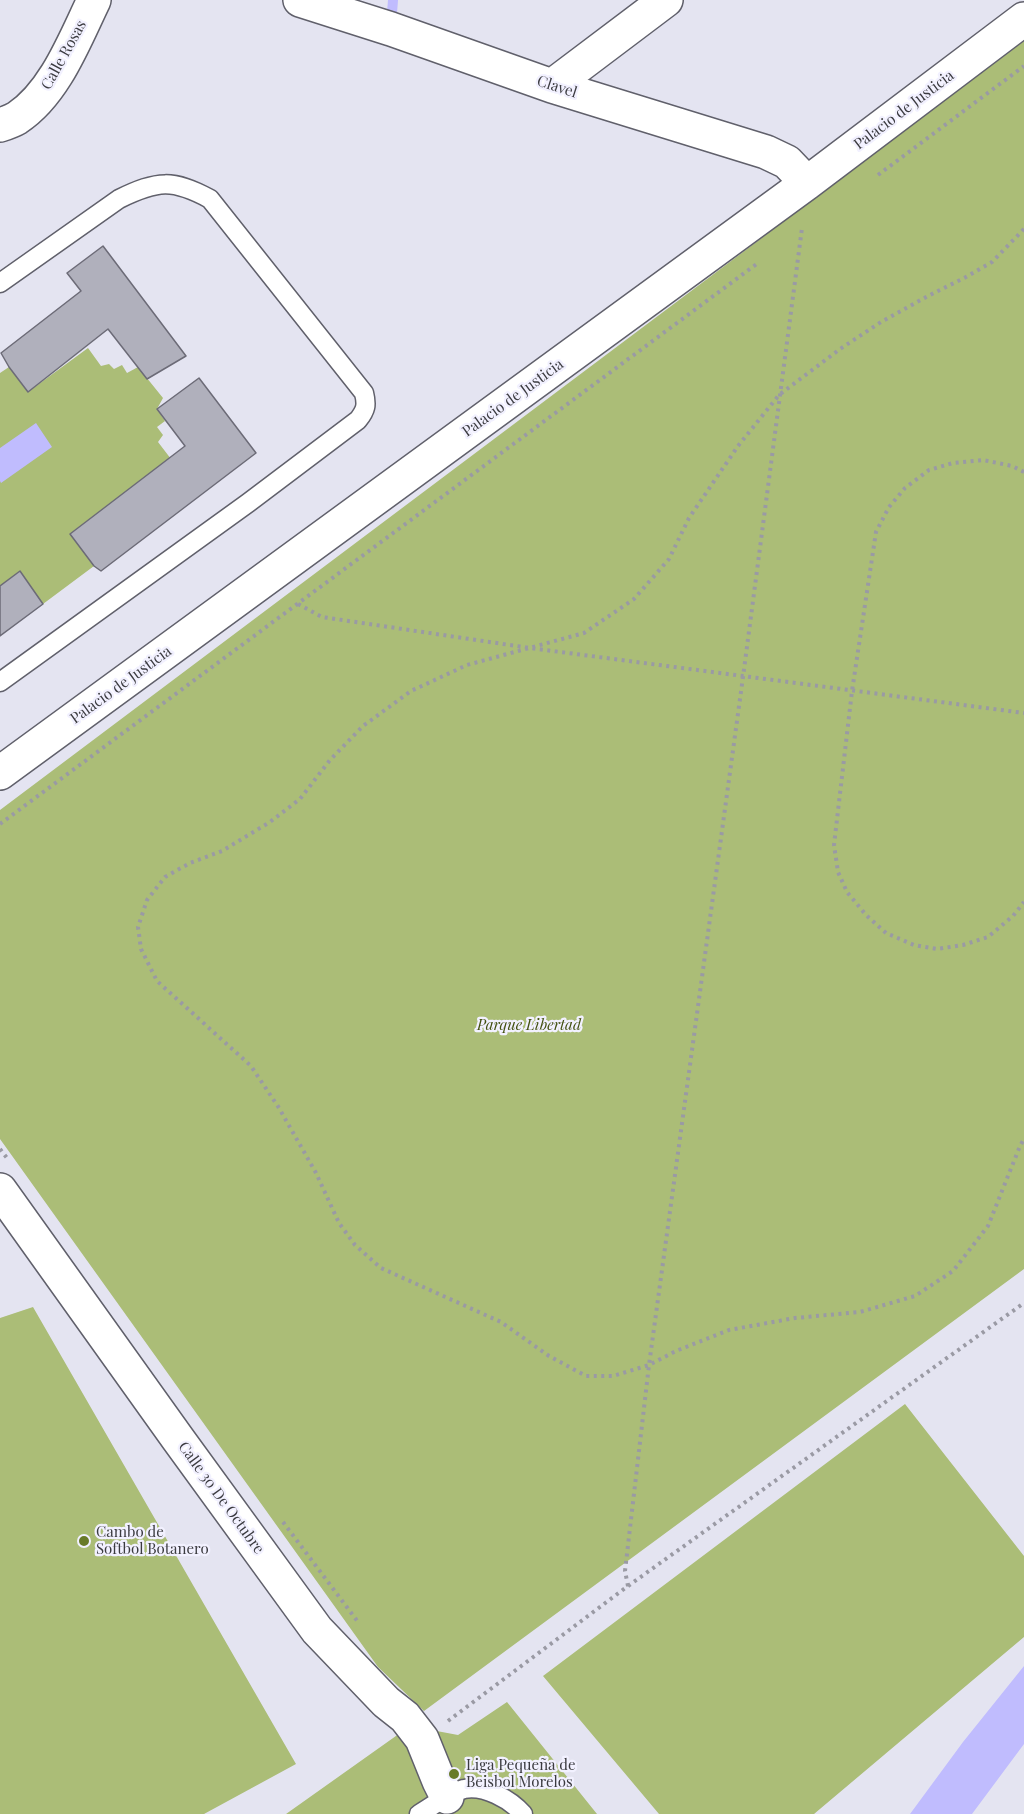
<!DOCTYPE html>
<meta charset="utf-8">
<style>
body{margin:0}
canvas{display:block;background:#e4e4f1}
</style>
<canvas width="1024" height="1814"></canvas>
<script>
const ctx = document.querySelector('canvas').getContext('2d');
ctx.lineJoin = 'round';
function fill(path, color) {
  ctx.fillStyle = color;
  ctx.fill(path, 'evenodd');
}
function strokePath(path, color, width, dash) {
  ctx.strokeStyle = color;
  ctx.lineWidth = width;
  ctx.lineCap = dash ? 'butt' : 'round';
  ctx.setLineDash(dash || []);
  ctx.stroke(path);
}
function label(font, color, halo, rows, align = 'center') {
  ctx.font = font + ' "Playfair Display",serif';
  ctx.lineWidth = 4.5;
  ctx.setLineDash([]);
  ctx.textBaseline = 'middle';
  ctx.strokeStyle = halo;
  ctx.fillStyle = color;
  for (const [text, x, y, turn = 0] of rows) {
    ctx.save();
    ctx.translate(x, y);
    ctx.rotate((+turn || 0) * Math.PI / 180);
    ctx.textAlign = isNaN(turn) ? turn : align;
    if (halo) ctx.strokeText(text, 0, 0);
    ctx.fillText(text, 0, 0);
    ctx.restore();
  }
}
fill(new Path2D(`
 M1024 41V1269L424 1711 378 1667 0 1139V810Z
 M88 348 101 366 109 364 114 369 122 365 127 373 138 367 163 398 157 409 165 421 157 427 163 435 158 442 171 459 70 534 94 566 43 604 20 571 0 586V373L9 367 28 392Z
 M33 1307 296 1764 204 1814H0V1318Z
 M905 1404 1024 1556V1637L814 1814H659L543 1676Z
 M507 1702 597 1814H286L410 1726 458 1735Z`), '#abbd77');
fill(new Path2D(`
 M36 423 52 447 1 483 0 481V448Z
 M1024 1666V1744L972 1814H910L963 1742Z`), '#c0bcfe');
strokePath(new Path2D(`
 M391 26 393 0`), '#c0bcfe', 10);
const building = new Path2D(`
 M103 246 186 356 147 379 108 329 28 392 9 367 1 353 81 291 67 273Z
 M199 378 256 453 101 571 94 566 70 534 185 446 157 409Z
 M20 571 43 604 0 636V586Z`);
fill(building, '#b0b0bc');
strokePath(building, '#6c6b77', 1.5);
const lane = new Path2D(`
 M0 283 119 199C158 180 173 179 210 199L364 393C367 405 366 410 358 420L248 503 0 682
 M419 1814C433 1806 449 1793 464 1789 484 1785 510 1799 523 1814`);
const street = new Path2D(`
 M300 0 391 29 552 86 766 152 787 162 807 183
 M552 86 666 0
 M0 125C6 123 12 121 17 118 55 93 75 39 94 0
 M0 773 807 183 1024 19
 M0 1190 178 1439 317 1630 386 1702 405 1717 422 1739 439 1781 447 1797`);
strokePath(lane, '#60606b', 21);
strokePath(street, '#60606b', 36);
strokePath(new Path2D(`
 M878 175 1024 66
 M1024 229 992 262 966 277 928 296 881 322 840 349 779 395 738 446 689 518 669 559 634 599 584 633 467 665 411 691 363 726 330 760 300 799 270 822 222 851 190 863 165 877 147 900 138 927 141 949 157 981 251 1066 279 1108 316 1173 339 1223 355 1245 381 1268 501 1322 549 1356 586 1376H613L649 1365 676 1351 729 1330 795 1318 860 1312 915 1296 953 1271 988 1226 1020 1146 1024 1139
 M1024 472 1012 466 983 460 953 463 929 470 905 488 889 507 876 532 852 691 834 845 838 872 847 892 866 915 886 933 914 945 937 949 963 945 988 937 1013 916 1024 902
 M298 604 322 617 530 648 1024 713
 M0 824 758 263
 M0 1149 7 1158
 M283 1522 358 1622
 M628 1586 625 1571 649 1365 743 677 802 228
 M448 1721 628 1586 1024 1303`), '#9a9aa4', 4, [3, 4.5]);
strokePath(lane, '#fff', 18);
strokePath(street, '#fff', 33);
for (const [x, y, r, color] of [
 [84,1541,6,"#687a29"],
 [454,1774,6,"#687a29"]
]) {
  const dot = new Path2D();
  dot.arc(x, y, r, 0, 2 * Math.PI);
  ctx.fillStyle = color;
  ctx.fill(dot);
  strokePath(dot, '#f2f1ff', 2);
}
label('15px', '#3b3b40', '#f2f1ff', [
 ["Calle Rosas",64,55,-61],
 ["Clavel",557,87,18],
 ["Palacio de Justicia",904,110,-37],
 ["Palacio de Justicia",513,398,-36],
 ["Palacio de Justicia",121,685,-36],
 ["Calle 30 De Octubre",221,1498,54]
]);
label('italic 15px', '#42500f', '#f2f1ff', [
 ["Parque Libertad",529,1025]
]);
label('15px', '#3b3b40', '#f2f1ff', [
 ["Cambo de",96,1532],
 ["Softbol Botanero",96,1549],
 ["Liga Pequeña de",466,1765],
 ["Beisbol Morelos",466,1782]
], 'left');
</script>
